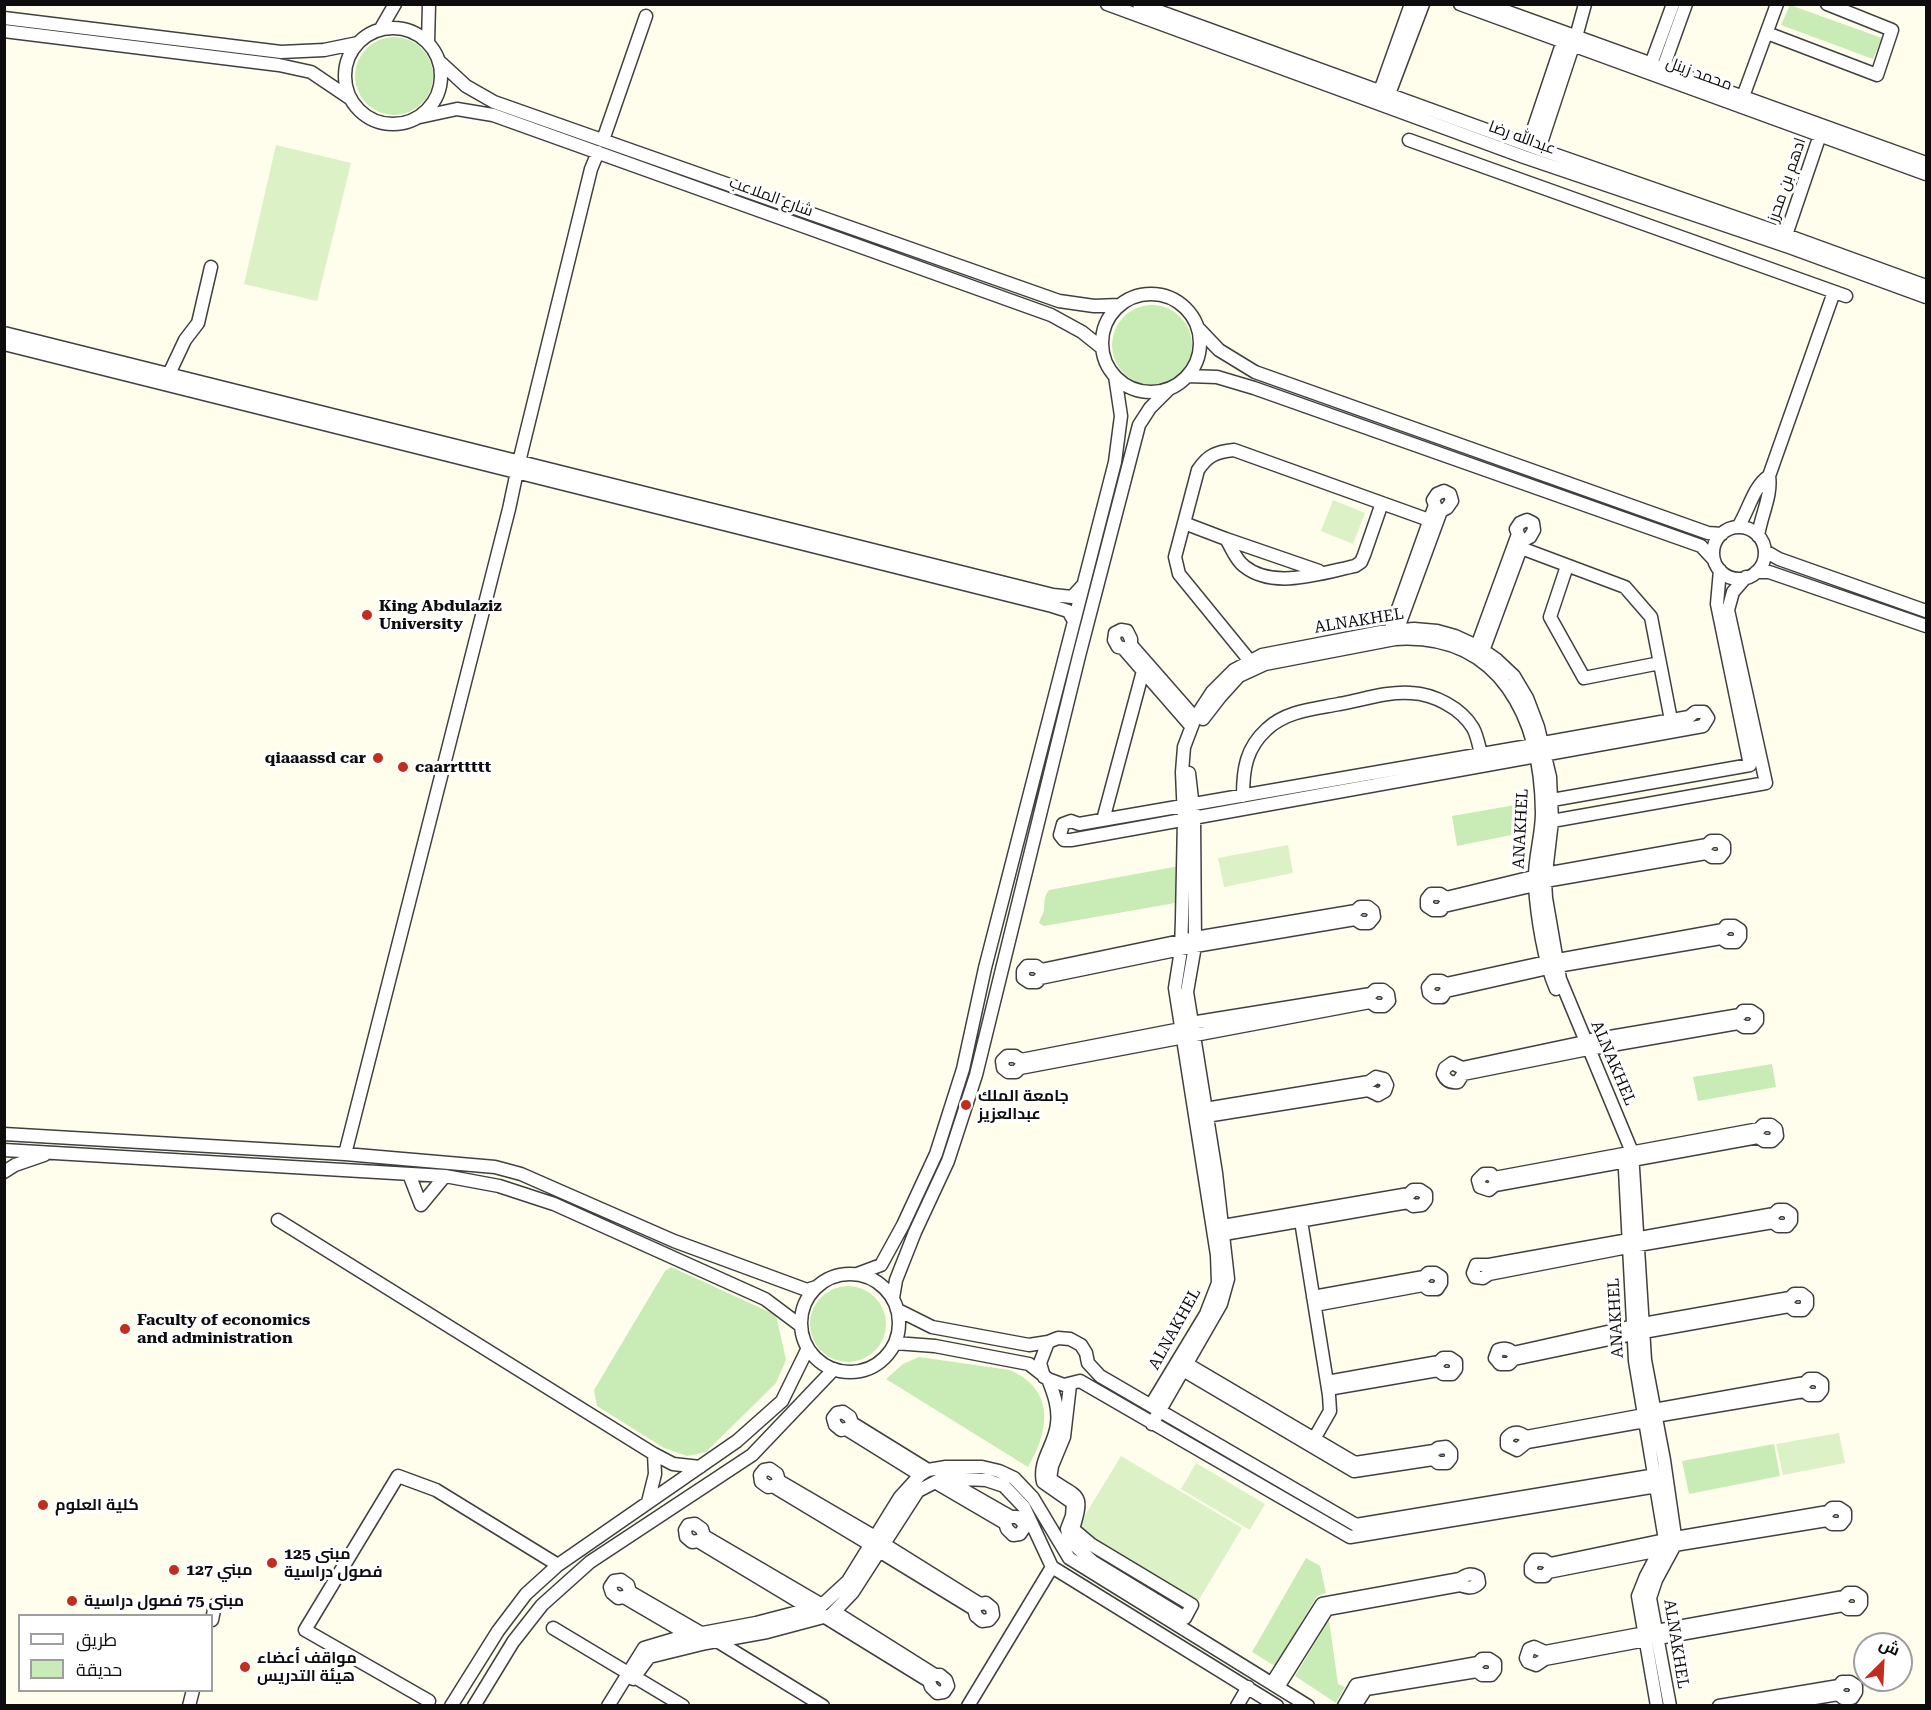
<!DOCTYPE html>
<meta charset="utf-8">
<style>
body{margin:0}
#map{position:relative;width:1931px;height:1710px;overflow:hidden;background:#fffeec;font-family:"Roboto Serif",Cairo,serif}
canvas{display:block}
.frame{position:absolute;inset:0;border:6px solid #0d0d0d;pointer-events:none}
.legend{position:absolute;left:18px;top:1614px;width:195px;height:78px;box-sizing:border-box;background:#fff;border:2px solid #9e9e9e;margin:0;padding:8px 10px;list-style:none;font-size:18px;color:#0d0d0d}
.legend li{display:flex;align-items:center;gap:12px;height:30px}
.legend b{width:30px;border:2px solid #9e9e9e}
.north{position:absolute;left:1853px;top:1632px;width:60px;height:60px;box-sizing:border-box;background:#fff;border:2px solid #9e9e9e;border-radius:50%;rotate:24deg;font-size:16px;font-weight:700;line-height:24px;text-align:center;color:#0d0d0d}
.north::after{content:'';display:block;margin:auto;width:21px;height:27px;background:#c12e20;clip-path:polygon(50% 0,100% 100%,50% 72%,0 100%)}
</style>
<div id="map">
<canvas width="1931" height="1710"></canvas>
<div class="frame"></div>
<ul class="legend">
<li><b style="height:8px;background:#fff"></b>طريق</li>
<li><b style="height:16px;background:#c9ebb5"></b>حديقة</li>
</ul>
<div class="north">ش</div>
</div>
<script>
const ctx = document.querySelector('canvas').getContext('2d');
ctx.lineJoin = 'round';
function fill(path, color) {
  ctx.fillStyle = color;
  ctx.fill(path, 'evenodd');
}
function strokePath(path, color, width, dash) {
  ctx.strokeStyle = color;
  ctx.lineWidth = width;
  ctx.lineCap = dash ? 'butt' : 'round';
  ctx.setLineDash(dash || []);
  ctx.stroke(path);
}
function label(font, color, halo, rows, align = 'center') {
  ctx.font = font + ' "Roboto Serif",Cairo,serif';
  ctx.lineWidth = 6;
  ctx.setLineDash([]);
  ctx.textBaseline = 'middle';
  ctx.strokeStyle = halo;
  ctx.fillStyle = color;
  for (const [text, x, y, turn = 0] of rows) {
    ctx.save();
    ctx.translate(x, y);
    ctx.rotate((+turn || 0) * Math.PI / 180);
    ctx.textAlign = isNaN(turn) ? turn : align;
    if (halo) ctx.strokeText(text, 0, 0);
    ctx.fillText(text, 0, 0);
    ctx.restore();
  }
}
fill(new Path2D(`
 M1790 5 1882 38 1873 59 1781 25Z
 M355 76a39 39 0 1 1 78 0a39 39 0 1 1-78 0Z
 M1112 345a40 40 0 1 1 80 0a40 40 0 1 1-80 0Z
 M1521 804 1526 832 1457 846 1452 816Z
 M1179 866 1175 903 1044 926 1039 923C1040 919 1044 913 1044 909 1045 901 1043 898 1049 890Z
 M1772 1064 1776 1087 1698 1101 1693 1077Z
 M671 1267 776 1315 786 1360 776 1383 706 1452 687 1456 664 1448 597 1406 594 1390 665 1271Z
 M810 1324a38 38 0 1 1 76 0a38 38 0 1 1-76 0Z
 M919 1357 1010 1370C1055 1390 1050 1430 1028 1467L886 1379 903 1364Z
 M1774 1444 1780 1476 1689 1494 1682 1461Z
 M1306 1558 1320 1566 1326 1593 1317 1596 1275 1666 1252 1652Z
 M1329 1620 1338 1684 1345 1687 1336 1703 1295 1676Z`), '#c9ebb5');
fill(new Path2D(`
 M276 145 351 163 317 301 244 284Z
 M1333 500 1365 513 1353 544 1321 531Z
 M1288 845 1293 873 1224 887 1218 858Z
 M1839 1433 1845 1463 1783 1475 1776 1444Z
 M1121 1456 1242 1528 1197 1603 1076 1530Z
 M1196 1463 1265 1504 1250 1530 1181 1489Z`), '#ddf1c7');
const minor = new Path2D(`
 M1107 4 1524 157 1792 248 1926 297
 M1139 4 1539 149 1786 235 1926 286
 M1460 4 1926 174
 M1486 4 1926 163
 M4 18 281 52 324 50 358 43
 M345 76a48 48 0 1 1 96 0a48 48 0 1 1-96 0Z
 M380 30 395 4
 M4 31 279 65 311 72 351 99
 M1767 33 1877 75 1892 30 1827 4
 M1576 37 1585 4
 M428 43 429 4
 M440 62 466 86 494 102 1059 301 1094 306 1119 305
 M1651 64 1673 4
 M1663 68 1686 4
 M1380 91 1411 4
 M1389 94 1423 4
 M1741 102 1777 4
 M420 117 457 109 493 115 1051 315 1082 332 1102 348
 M603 140 646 16
 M1409 140 1846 296
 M1528 145 1565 35
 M1539 149 1573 46
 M1786 235 1820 135
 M1102 343a49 49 0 1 1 98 0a49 49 0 1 1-98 0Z
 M1199 329 1219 350 1255 372 1708 533 1722 534
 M4 333 1053 595 1072 597 1083 585
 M4 344 1052 606 1068 611 1074 621
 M169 374 185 340 198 323 211 267
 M1188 376 1217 377 1254 388 1701 546 1714 560
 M1769 476 1834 292
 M1184 523 1226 539C1232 548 1235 559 1244 566 1273 590 1322 573 1355 566L1361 562 1364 555 1382 503
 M1738 527C1749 510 1753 487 1769 476 1772 496 1761 515 1758 536
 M1713 553a26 26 0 1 1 52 0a26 26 0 1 1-52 0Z
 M1226 539 1319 571
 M1521 548 1625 587 1651 617 1671 720
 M1765 551 1779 559 1926 611
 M1567 566 1550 617 1584 678 1660 663
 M1756 572H1769L1926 626
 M1390 631 1435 505 1433 500 1437 494 1444 491 1450 494 1452 501 1447 508 1441 511 1397 631
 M1477 646 1518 534 1516 529 1520 523 1527 520 1533 523 1534 530 1530 537 1524 540 1483 651
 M1250 661 1179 574 1175 557 1198 470C1208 455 1216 452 1234 450L1429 520
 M1203 719 1220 697 1239 676 1265 664 1395 639C1501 632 1541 719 1542 813 1542 837 1533 862 1535 886 1537 916 1544 962 1556 989
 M1191 726 1123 648 1118 647 1114 640 1115 633 1121 630 1127 631 1131 639V645L1195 718
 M1534 745 1079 824 1071 821 1063 824 1060 835 1064 840H1071L1703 726 1708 718 1704 712H1695L1689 717 1543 743
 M1243 796C1243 769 1246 748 1267 729 1286 711 1314 709 1339 704 1362 700 1388 691 1411 693 1434 694 1461 708 1473 728 1477 735 1479 746 1481 754
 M1552 800 1750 765 1717 604 1720 570
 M1103 820 1143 671
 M1552 821 1766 783 1728 610 1733 592 1746 577
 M1711 841H1719L1724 845V852L1720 857H1712L1706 853 1545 881 1535 885 1444 906 1441 910H1433L1427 906V899L1431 894H1440L1446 898 1545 874 1707 845Z
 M1360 907H1368L1373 911 1374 917 1369 923H1361L1355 919 1195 946 1040 978 1037 982H1029L1023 978V971L1027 966H1036L1041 970 1195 938 1356 911Z
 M1726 926H1734L1740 930V937L1736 942H1727L1721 938 1557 966 1446 991 1442 997H1434L1429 993 1428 987 1433 981H1441L1446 984 1547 962 1723 930Z
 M1375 990H1383L1388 994 1389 1001 1384 1006H1376L1370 1002 1020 1068 1016 1072H1008L1003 1068 1002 1061 1007 1056H1015L1021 1060 1181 1029 1191 1023 1371 994Z
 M1743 1011H1751L1757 1015V1021L1752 1027H1744L1738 1023 1583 1050 1463 1074 1458 1082C1451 1083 1446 1081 1443 1074L1445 1068 1452 1063 1462 1068 1580 1043 1586 1041 1740 1015Z
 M1205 1109 1369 1082 1376 1077 1384 1079 1387 1085 1385 1091 1378 1095 1368 1090 1206 1116
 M1763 1125H1771L1776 1129 1777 1136 1772 1141H1764L1758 1137 1495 1185 1489 1190 1480 1187 1478 1180 1484 1174H1491L1494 1178 1759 1129Z
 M4 1134 345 1154 495 1167 521 1174 674 1241 807 1290 816 1287
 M4 1150 445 1176 499 1186 554 1204 765 1299 801 1326
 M345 1154 509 509 519 462 591 169 598 152
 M1625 1170 1635 1361 1665 1540 1646 1576 1638 1596 1657 1706
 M4 1172 15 1165 44 1155
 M409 1174 421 1205 445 1176
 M1778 1210H1785L1791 1214V1221L1787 1226H1778L1773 1222 1638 1245 1489 1274 1483 1278 1475 1277 1473 1273 1476 1265H1489L1774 1214Z
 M278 1220 654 1454
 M1301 1221 1329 1395 1330 1411 1314 1439
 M1223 1226 1409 1194 1413 1190H1420L1426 1194V1200L1422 1205 1413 1206 1408 1202 1224 1234
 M801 1323a49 49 0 1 1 98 0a49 49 0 1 1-98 0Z
 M857 1274 881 1265 903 1225 936 1154 963 1069 985 968 1115 462 1121 416 1115 376
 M1794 1294H1802L1807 1298V1305L1803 1310H1794L1789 1306 1643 1332 1514 1359 1509 1364H1500L1495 1358 1498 1350C1503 1348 1509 1348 1513 1353L1643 1324 1790 1298Z
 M1313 1297 1424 1277 1428 1273H1435L1441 1277V1283L1437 1289H1428L1423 1285 1315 1305
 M893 1298 896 1280 915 1232 948 1161 976 1075 1079 656 1139 425 1150 408 1169 389
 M898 1310 932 1327 1029 1345 1048 1342 1058 1338 1070 1339 1081 1345 1086 1353 1088 1363 1100 1376 1356 1525 1662 1474
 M895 1343 935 1346 1029 1364 1048 1379 1064 1385 1080 1381 1350 1537 1663 1485
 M1183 1370 1354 1471 1433 1459 1438 1463H1447L1451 1458V1452L1446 1447 1438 1448 1434 1451 1355 1463 1187 1364
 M1044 1377 1040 1363 1048 1342
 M1048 1379C1054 1394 1059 1408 1057 1424 1055 1445 1038 1461 1043 1482L1073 1503 1072 1516 1067 1529 1069 1540 1093 1562 1185 1618 1192 1605 1092 1545 1073 1529C1084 1492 1079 1499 1050 1479L1052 1466 1064 1437 1070 1385
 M1809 1379H1816L1822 1383V1390L1818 1395H1809L1804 1391 1655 1416 1645 1421 1527 1442 1517 1450 1507 1445V1438C1513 1431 1518 1431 1526 1437L1644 1415 1654 1410 1805 1383Z
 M1327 1382 1439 1362 1443 1358H1450L1456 1362V1369L1452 1374H1443L1438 1370 1328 1389
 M1151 1405 1206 1314 1218 1283 1217 1255 1175 988 1181 950 1182 919 1184 819 1182 772 1184 747 1195 718 1212 692 1234 670 1262 655 1381 632 1414 629 1437 631 1455 636 1477 646 1497 660 1514 676 1527 698 1538 727 1550 777 1552 821 1545 881 1546 898 1560 979 1632 1152 1645 1360 1664 1460 1676 1543 1656 1580 1650 1598 1670 1706
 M1152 1424 1221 1304 1228 1279 1216 1173 1187 992 1195 946 1194 817 1189 773
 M920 1475 846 1429 841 1430 835 1425 833 1418 837 1413 843 1412 850 1417 852 1423 928 1470
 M935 1482 1005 1523 1007 1529 1013 1535 1020 1534 1024 1528 1023 1522 1017 1517H1011L948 1481
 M648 1502 655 1474 654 1454 673 1464 700 1467
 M871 1545 773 1486 768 1487 761 1482 760 1475 764 1470 770 1469 777 1474 779 1481 875 1537
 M1674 1545 1827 1520 1832 1524H1841L1845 1519V1512L1839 1508H1832L1828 1512 1675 1538
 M1660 1550 1548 1572 1545 1576H1537L1531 1572V1566L1535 1560H1544L1550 1564 1665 1540
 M879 1551 974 1609 976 1616 982 1621 989 1620 993 1615 992 1608 986 1603 980 1604 884 1544
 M811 1609 698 1541 692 1542 686 1537 685 1530 688 1525 695 1524 702 1529 704 1536 822 1605
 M825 1617 929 1681 931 1687 937 1693 944 1692 948 1686 946 1680 940 1675H935L835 1612
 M212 1620 215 1605
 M553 1628 683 1706
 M1656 1631 1844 1597 1848 1593H1855L1861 1597V1604L1857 1609H1848L1843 1605 1658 1638
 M1645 1633 1545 1652 1534 1647 1529 1649 1526 1658 1528 1662 1536 1665 1545 1659 1646 1640
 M689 1635 624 1597 618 1598 612 1593 610 1587 614 1581 621 1580 628 1585 630 1592 701 1633
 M717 1641 823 1706
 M633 1679 649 1657 706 1643 767 1632 831 1615 853 1592 918 1491 943 1478 986 1480 1004 1486 1024 1507 1052 1567 1277 1706
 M1272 1683 1322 1604 1460 1579C1467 1574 1471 1573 1478 1577L1479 1583C1473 1589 1468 1588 1460 1585L1327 1609 1278 1687
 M429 1701 305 1630 398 1476 436 1490 558 1565
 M189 1706 193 1690
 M451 1706 498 1631 526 1594 558 1565 737 1441 782 1401 808 1348
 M474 1706 513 1642 542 1605 590 1562 752 1455 834 1369
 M608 1706 644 1648 681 1637 756 1623 821 1606 848 1581 900 1497 920 1475 928 1470 946 1467H982L999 1471 1014 1478 1033 1498 1069 1558 1308 1706
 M968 1706 1052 1567
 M1237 1706 1248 1687
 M1344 1706 1356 1685 1478 1663 1482 1659H1489L1495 1663V1670L1491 1675H1482L1477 1671 1366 1689 1355 1706
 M1719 1706 1839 1686 1842 1682H1850L1856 1686V1692L1852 1698H1843L1838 1694 1768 1706`);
strokePath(minor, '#404040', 15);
strokePath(minor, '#fff', 12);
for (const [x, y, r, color] of [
 [367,615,6,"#c12e20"],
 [378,758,6,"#c12e20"],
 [403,767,6,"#c12e20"],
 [966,1105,6,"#c12e20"],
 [125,1329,6,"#c12e20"],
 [43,1505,6,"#c12e20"],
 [272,1563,6,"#c12e20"],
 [174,1570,6,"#c12e20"],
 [72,1601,6,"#c12e20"],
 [245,1667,6,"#c12e20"]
]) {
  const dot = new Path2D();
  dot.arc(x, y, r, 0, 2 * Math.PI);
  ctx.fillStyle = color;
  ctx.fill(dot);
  strokePath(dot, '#fff', 2);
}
label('16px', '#0d0d0d', '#fff', [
 ["محمد زينل",1699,74,20],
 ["عبدالله رضا",1522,138,20],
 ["ادهم بن محرز",1787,180,-71],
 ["شارع الملاعب",771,197,20],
 ["ALNAKHEL",1359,621,-9],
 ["ANAKHEL",1521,829,-87],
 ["ALNAKHEL",1613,1063,67],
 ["ANAKHEL",1616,1318,-93],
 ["ALNAKHEL",1175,1329,-61],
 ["ALNAKHEL",1676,1644,81]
]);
label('bold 16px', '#0d0d0d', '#fff', [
 ["King Abdulaziz",379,606],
 ["University",379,624],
 ["qiaaassd car",366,758,"right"],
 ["caarrttttt",415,767],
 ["جامعة الملك",978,1096],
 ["عبدالعزيز",978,1114],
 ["Faculty of economics",137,1320],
 ["and administration",137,1338],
 ["كلية العلوم",55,1505],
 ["مبنى 125",284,1554],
 ["فصول دراسية",284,1572],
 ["مبني 127",186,1570],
 ["مبنى 75 فصول دراسية",84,1601],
 ["مواقف أعضاء",257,1658],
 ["هيئة التدريس",257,1676]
], 'left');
</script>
